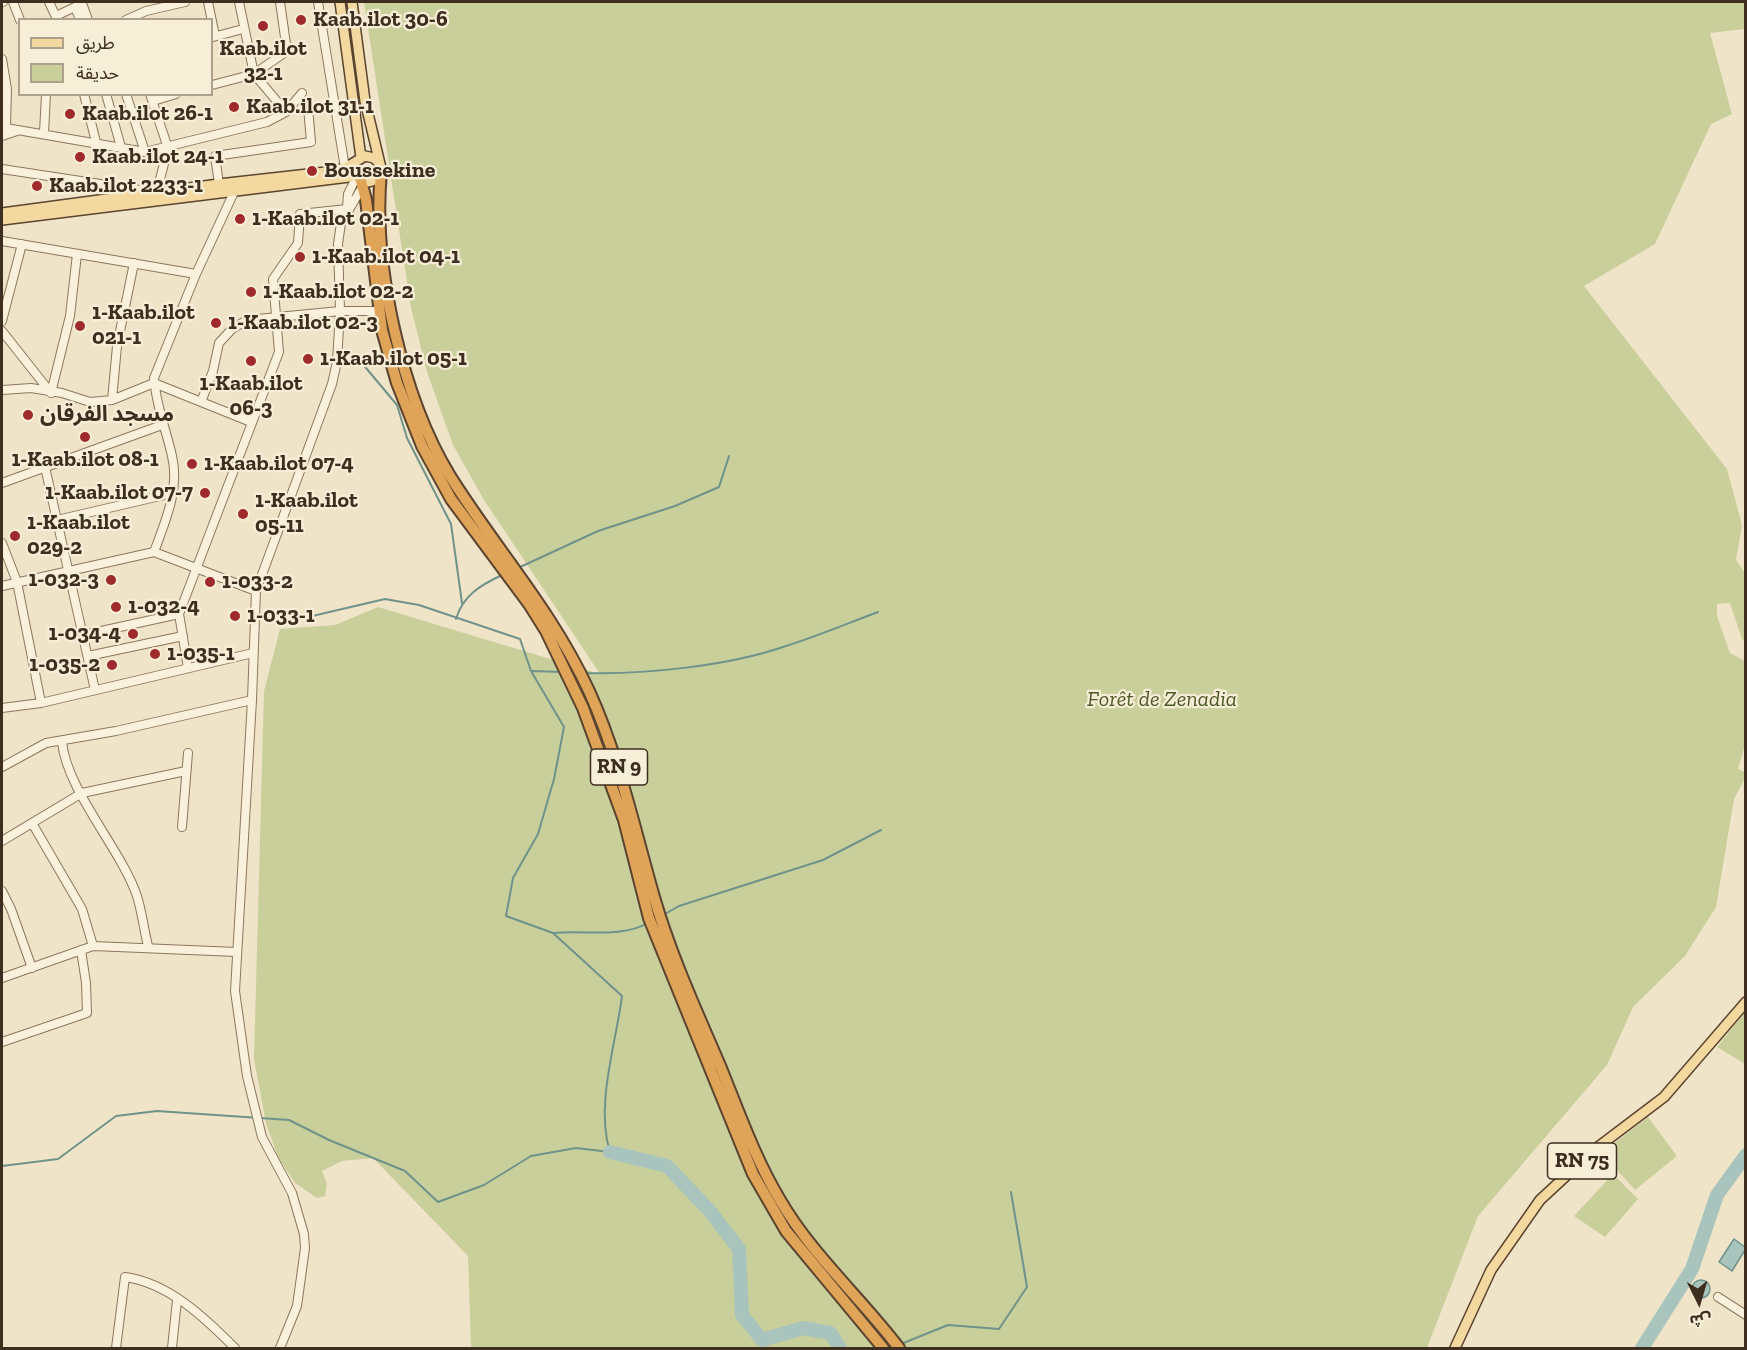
<!DOCTYPE html>
<meta charset="utf-8">
<style>
body{margin:0}
#map{position:relative;width:1747px;height:1350px;overflow:hidden;background:#f0e4c8;font-family:"Zilla Slab","Noto Sans Arabic",serif}
canvas{display:block}
.frame{position:absolute;inset:0;border:3px solid #3d2e20;pointer-events:none}
.legend{position:absolute;left:18px;top:18px;width:195px;height:78px;box-sizing:border-box;background:#f7eed8;border:2px solid #ada18e;margin:0;padding:8px 10px;list-style:none;font-size:18px;color:#3d2e20}
.legend li{display:flex;align-items:center;gap:12px;height:30px}
.legend b{width:30px;border:2px solid #ada18e}
.north{position:absolute;left:1669px;top:1272px;width:60px;height:60px;-webkit-text-stroke:4px #f7eed8;paint-order:stroke;rotate:175deg;font-size:16px;font-weight:700;line-height:24px;text-align:center;color:#3d2e20}
.north::after{content:'';display:block;margin:auto;width:21px;height:27px;background:#3d2e20;clip-path:polygon(50% 0,100% 100%,50% 72%,0 100%)}
</style>
<div id="map">
<canvas width="1747" height="1350"></canvas>
<div class="frame"></div>
<ul class="legend">
<li><b style="height:8px;background:#f3d9a0"></b>طريق</li>
<li><b style="height:16px;background:#c9cf9b"></b>حديقة</li>
</ul>
<div class="north">ش</div>
</div>
<script>
const ctx = document.querySelector('canvas').getContext('2d');
ctx.lineJoin = 'round';
function fill(path, color) {
  ctx.fillStyle = color;
  ctx.fill(path, 'evenodd');
}
function strokePath(path, color, width, dash) {
  ctx.strokeStyle = color;
  ctx.lineWidth = width;
  ctx.lineCap = dash ? 'butt' : 'round';
  ctx.setLineDash(dash || []);
  ctx.stroke(path);
}
function label(font, color, halo, rows, align = 'center') {
  ctx.font = font + ' "Zilla Slab","Noto Sans Arabic",serif';
  ctx.lineWidth = 4.5;
  ctx.setLineDash([]);
  ctx.textBaseline = 'middle';
  ctx.strokeStyle = halo;
  ctx.fillStyle = color;
  for (const [text, x, y, turn = 0] of rows) {
    ctx.save();
    ctx.translate(x, y);
    ctx.rotate((+turn || 0) * Math.PI / 180);
    ctx.textAlign = isNaN(turn) ? turn : align;
    if (halo) ctx.strokeText(text, 0, 0);
    ctx.fillText(text, 0, 0);
    ctx.restore();
  }
}
fill(new Path2D(`
 M364 2H1745V29L1710 33 1732 114 1711 124 1655 244 1584 286 1727 469 1742 525 1736 560 1745 573V641L1742 639 1730 603 1717 604V616L1730 653 1745 661V745L1738 769 1745 772V778L1734 799 1716 907 1685 956 1633 1007 1607 1065 1478 1216 1427 1348H471L468 1256 373 1158 342 1161 322 1171 327 1184 325 1196 317 1198 295 1183 278 1157 266 1123 254 1059 264 691 280 629 335 625 378 607 600 674 484 500 453 445 427 372 411 308Z
 M1745 1012V1064L1717 1047Z
 M1648 1117 1677 1156 1635 1190 1602 1153Z
 M1613 1174 1638 1199 1605 1237 1574 1216Z`), '#c9cf9b');
const water = new Path2D(`
 M1734 1239 1745 1247V1250L1732 1271 1719 1262Z
 M1692 1289a9 9 0 1 1 18 0a9 9 0 1 1-18 0Z`);
fill(water, '#a9c4bc');
strokePath(water, '#6f938a', 1.5);
strokePath(new Path2D(`
 M361 362 397 405 407 438 451 524 462 603
 M518 568 598 531 675 506 719 487 729 456
 M456 619C463 595 481 585 502 575
 M532 671 563 672
 M583 673C641 675 728 666 783 647 815 637 846 624 878 612
 M663 915 679 906 823 860 881 830
 M554 933C584 930 622 938 648 923
 M2 1166 58 1159 116 1116 157 1111 289 1120 329 1140 405 1171 438 1202 484 1185 531 1156 576 1148 610 1152C595 1105 616 1044 622 996L553 933 506 916 513 878 538 834 554 779 564 727 531 671 520 639 419 605 385 599 291 621
 M901 1344 948 1325 999 1329 1027 1287 1011 1192`), '#6f938a', 2);
strokePath(new Path2D(`
 M610 1152 667 1166 709 1210 739 1249 742 1315 762 1340 803 1328 830 1333 840 1348
 M1642 1348 1692 1269 1717 1195 1746 1155`), '#a9c4bc', 14);
const minor = new Path2D(`
 M2 2H3
 M13 2 20 20
 M49 2 57 19
 M208 2 215 36
 M239 2 254 74 286 112
 M318 2 345 168
 M56 16 75 7
 M80 20 75 7 82 3 88 20
 M126 20 146 11 185 2
 M213 37 243 29
 M2 59 7 89 6 128
 M212 85 254 74 287 51 280 2
 M84 94 96 142
 M106 94 121 147
 M126 94 145 152
 M150 94 168 148 157 191
 M153 101 176 94
 M2 125 6 128 145 152 267 122 286 112 302 93
 M44 133 46 94
 M2 136 17 131
 M2 169 146 191
 M219 184 215 156 311 142 308 107
 M347 207 348 194 357 176
 M2 241 196 274
 M2 321 22 244
 M2 331 51 393
 M2 390 31 388 62 393 90 402 112 400 154 383 251 422
 M51 393 70 316 77 254
 M112 400 117 346 134 263
 M201 402 213 371 219 343 232 329 247 320 340 311H379
 M45 467 95 690
 M2 483 162 425
 M57 520 173 493
 M2 543 17 582 41 703
 M154 552C165 522 180 489 172 456 166 429 156 406 154 378L196 274 235 190
 M2 586 154 552 256 591
 M83 635 179 614
 M88 656 183 636
 M188 668 179 614 279 352 273 279 298 243 300 214 347 209
 M2 708 41 703 253 653
 M62 742C67 791 121 849 137 896 142 912 144 930 148 946
 M2 767 46 743 116 731 252 700
 M32 823 82 909 93 946
 M182 827 188 753
 M2 841 82 793 186 771
 M2 891 11 909 32 968
 M2 978 93 946 237 952
 M2 1042 87 1013 86 983 81 950
 M1718 1297 1746 1315
 M116 1348 125 1277C169 1283 205 1318 235 1348
 M172 1348 177 1300
 M280 1348 297 1306 305 1248 304 1234 292 1193 262 1137 247 1076 235 991 252 700 256 591 332 384 337 362 340 311 338 244 341 223 363 186`);
const major = new Path2D(`
 M340 2 361 158
 M352 2 365 101 381 168C379 182 367 186 357 177
 M2 213 219 184 326 172 345 168 365 156 374 158 380 164
 M2 220 349 177 356 174
 M1455 1348 1491 1270 1540 1200 1594 1150 1664 1097 1746 1002`);
const highway = new Path2D(`
 M381 172C372 265 402 397 450 476 497 551 551 609 589 691 619 757 634 827 654 897 671 956 697 1012 721 1068 739 1113 755 1158 780 1200 812 1255 861 1298 899 1348
 M361 181 366 200 382 330 397 383 422 446 451 499 529 604 546 631 583 708 624 820 649 918 753 1174 786 1231 883 1348`);
strokePath(minor, '#8d765c', 10);
strokePath(major, '#5b4430', 12);
strokePath(highway, '#5b4430', 14);
strokePath(minor, '#faf1dc', 8);
strokePath(major, '#f3d9a0', 9);
strokePath(highway, '#e0a458', 10);
for (const [x, y, r, color] of [
 [301,20,6,"#9e2a2b"],
 [263,26,6,"#9e2a2b"],
 [234,107,6,"#9e2a2b"],
 [70,114,6,"#9e2a2b"],
 [80,157,6,"#9e2a2b"],
 [312,171,6,"#9e2a2b"],
 [37,186,6,"#9e2a2b"],
 [240,219,6,"#9e2a2b"],
 [300,257,6,"#9e2a2b"],
 [251,292,6,"#9e2a2b"],
 [216,323,6,"#9e2a2b"],
 [80,326,6,"#9e2a2b"],
 [308,359,6,"#9e2a2b"],
 [251,361,6,"#9e2a2b"],
 [28,415,6,"#9e2a2b"],
 [85,437,6,"#9e2a2b"],
 [192,464,6,"#9e2a2b"],
 [205,493,6,"#9e2a2b"],
 [243,514,6,"#9e2a2b"],
 [15,536,6,"#9e2a2b"],
 [111,580,6,"#9e2a2b"],
 [210,582,6,"#9e2a2b"],
 [116,607,6,"#9e2a2b"],
 [235,616,6,"#9e2a2b"],
 [133,634,6,"#9e2a2b"],
 [155,654,6,"#9e2a2b"],
 [112,665,6,"#9e2a2b"]
]) {
  const dot = new Path2D();
  dot.arc(x, y, r, 0, 2 * Math.PI);
  ctx.fillStyle = color;
  ctx.fill(dot);
  strokePath(dot, '#f7eed8', 2);
}
for (const [x, y, w] of [
 [619,767,57],
 [1582,1161,69]
]) {
  const box = new Path2D();
  box.roundRect(x - w / 2, y - 18, w, 36, 4.5);
  ctx.fillStyle = '#f7eed8';
  ctx.fill(box);
  strokePath(box, '#3d2e20', 1.5);
}
label('bold 21px', '#3d2e20', null, [
 ["RN 9",619,767],
 ["RN 75",1582,1161]
]);
label('bold 22px', '#3d2e20', '#f7eed8', [
 ["Kaab.ilot 30-6",313,20],
 ["Kaab.ilot",263,49,"center"],
 ["32-1",263,74,"center"],
 ["Kaab.ilot 31-1",246,107],
 ["Kaab.ilot 26-1",82,114],
 ["Kaab.ilot 24-1",92,157],
 ["Boussekine",324,171],
 ["Kaab.ilot 2233-1",49,186],
 ["1-Kaab.ilot 02-1",252,219],
 ["1-Kaab.ilot 04-1",312,257],
 ["1-Kaab.ilot 02-2",263,292],
 ["1-Kaab.ilot",92,313],
 ["021-1",92,338],
 ["1-Kaab.ilot 02-3",228,323],
 ["1-Kaab.ilot 05-1",320,359],
 ["1-Kaab.ilot",251,384,"center"],
 ["06-3",251,409,"center"],
 ["مسجد الفرقان",40,415],
 ["1-Kaab.ilot 08-1",85,460,"center"],
 ["1-Kaab.ilot 07-4",204,464],
 ["1-Kaab.ilot 07-7",193,493,"right"],
 ["1-Kaab.ilot",255,501],
 ["05-11",255,526],
 ["1-Kaab.ilot",27,523],
 ["029-2",27,548],
 ["1-032-3",99,580,"right"],
 ["1-033-2",222,582],
 ["1-032-4",128,607],
 ["1-033-1",247,616],
 ["1-034-4",121,634,"right"],
 ["1-035-1",167,654],
 ["1-035-2",100,665,"right"]
], 'left');
label('italic 22px', '#4d5a26', '#f7eed8', [
 ["Forêt de Zenadia",1162,700]
]);
</script>
